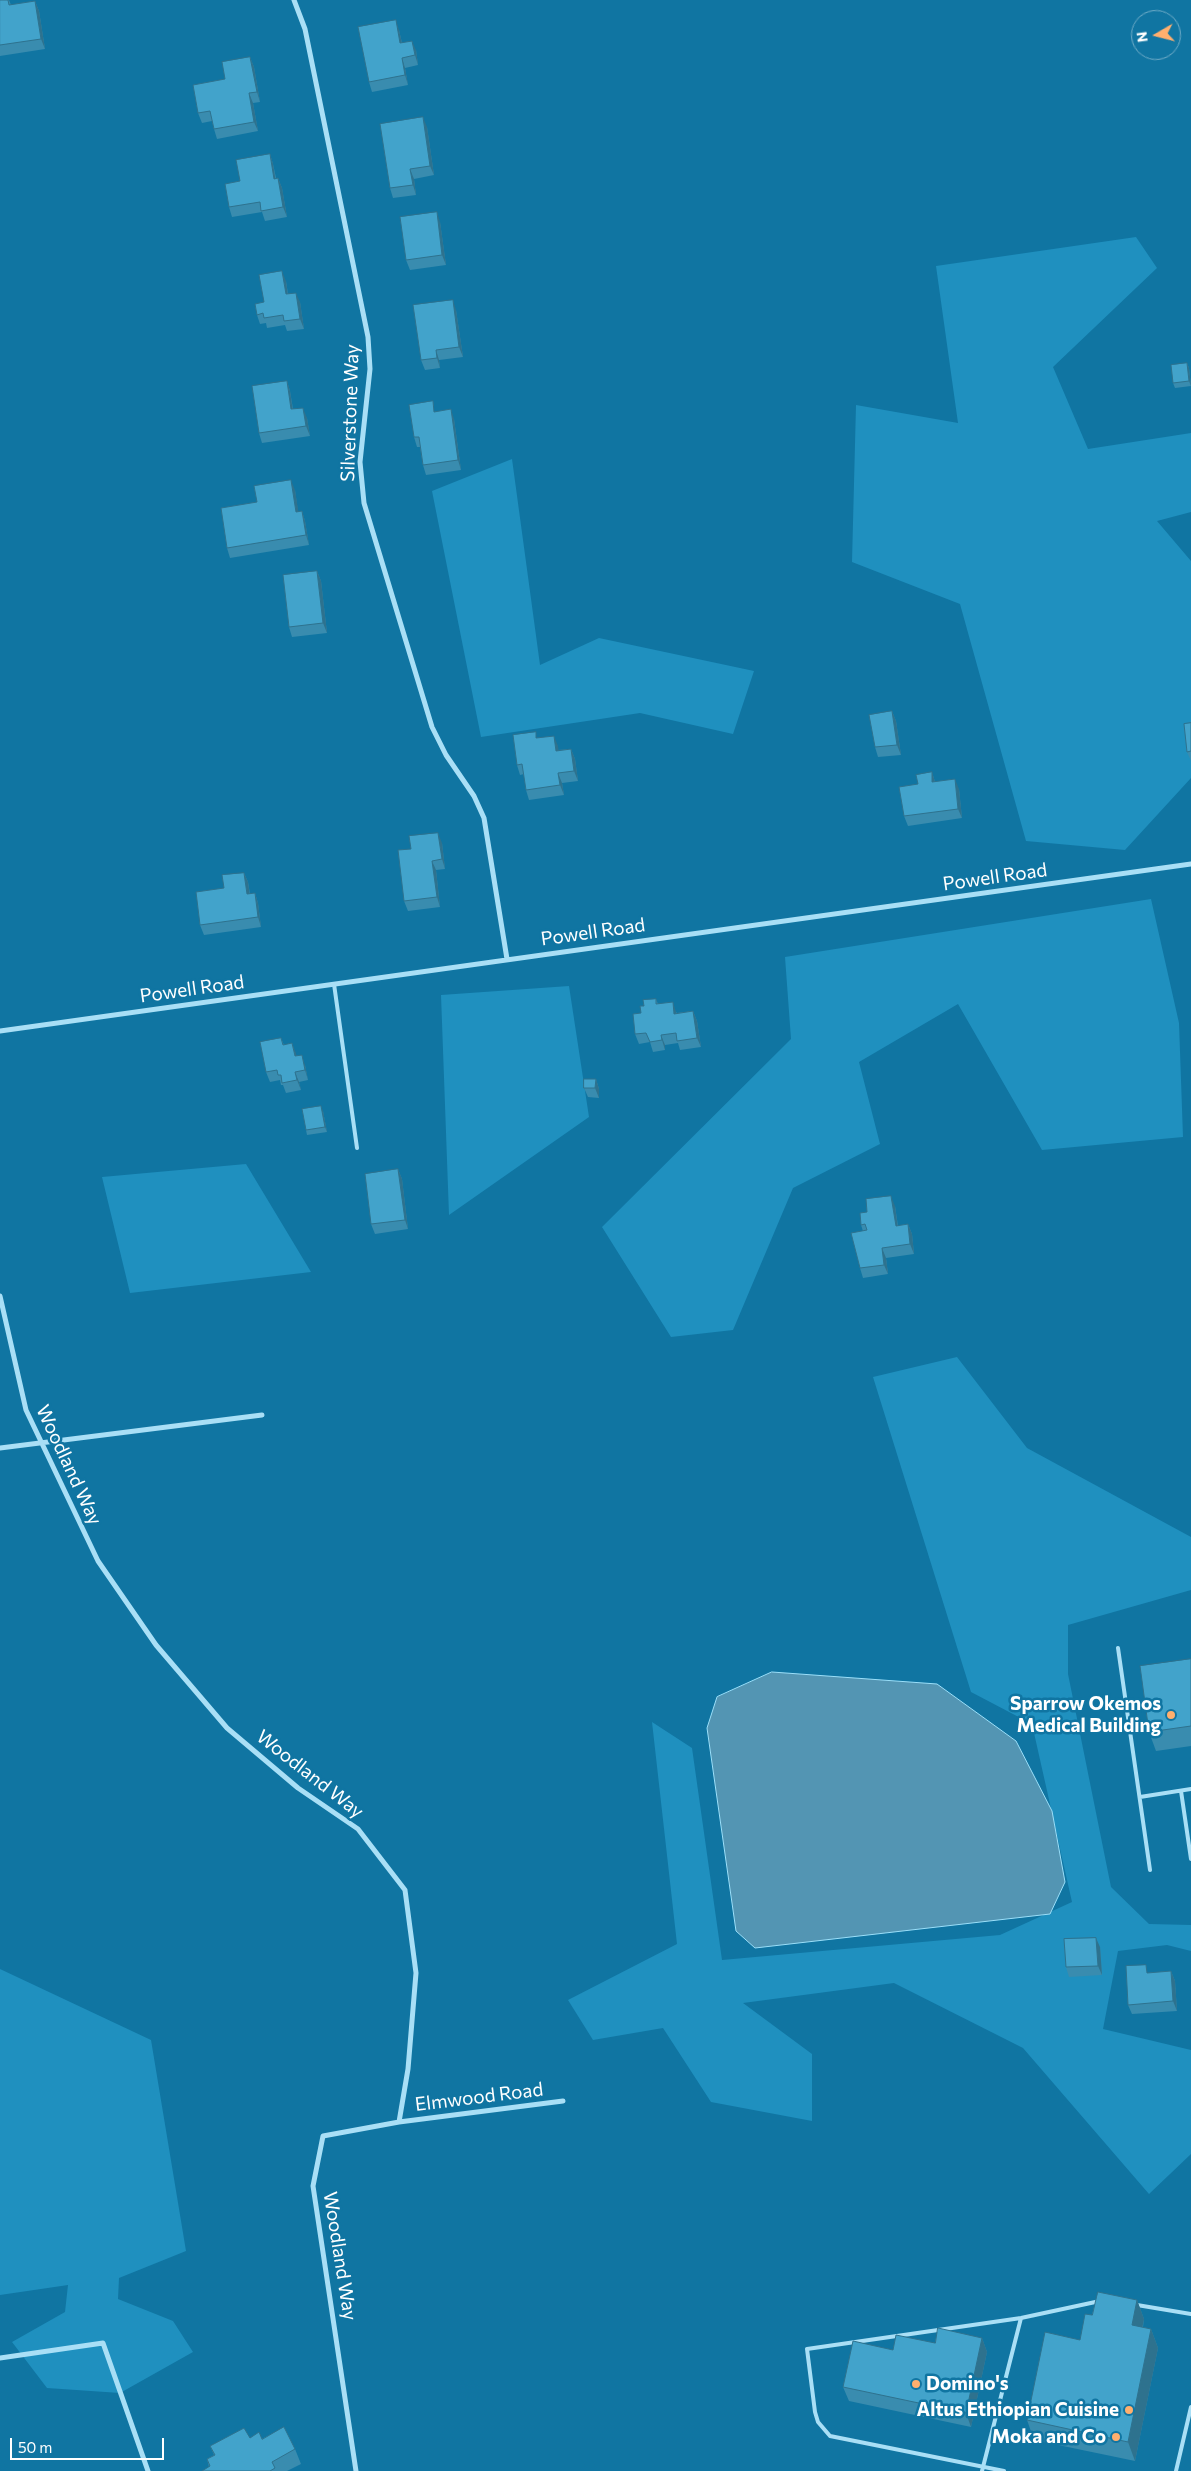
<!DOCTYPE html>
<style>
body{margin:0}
#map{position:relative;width:1191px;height:2471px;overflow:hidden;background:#1075a2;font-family:Commissioner,sans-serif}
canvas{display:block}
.north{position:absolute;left:1131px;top:10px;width:50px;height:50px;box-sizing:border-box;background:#1075a2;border:1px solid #70acc7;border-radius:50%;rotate:262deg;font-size:14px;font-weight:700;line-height:20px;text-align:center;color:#fff}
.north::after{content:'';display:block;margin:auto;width:18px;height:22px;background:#ffaf6e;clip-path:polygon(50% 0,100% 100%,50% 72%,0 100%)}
.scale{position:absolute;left:10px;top:2438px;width:154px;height:22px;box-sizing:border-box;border:2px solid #fff;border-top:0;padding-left:6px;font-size:15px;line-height:18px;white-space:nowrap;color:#fff;-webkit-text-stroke:4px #1075a2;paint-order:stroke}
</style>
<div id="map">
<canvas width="1191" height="2471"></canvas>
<div class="north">N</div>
<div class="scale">50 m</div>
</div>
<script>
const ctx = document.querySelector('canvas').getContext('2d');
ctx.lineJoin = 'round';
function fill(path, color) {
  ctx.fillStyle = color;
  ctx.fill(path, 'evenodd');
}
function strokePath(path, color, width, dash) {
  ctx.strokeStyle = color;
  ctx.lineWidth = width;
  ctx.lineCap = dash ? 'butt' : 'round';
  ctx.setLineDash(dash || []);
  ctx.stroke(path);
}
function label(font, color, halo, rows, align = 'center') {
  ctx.font = font + ' Commissioner,sans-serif';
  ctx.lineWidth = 5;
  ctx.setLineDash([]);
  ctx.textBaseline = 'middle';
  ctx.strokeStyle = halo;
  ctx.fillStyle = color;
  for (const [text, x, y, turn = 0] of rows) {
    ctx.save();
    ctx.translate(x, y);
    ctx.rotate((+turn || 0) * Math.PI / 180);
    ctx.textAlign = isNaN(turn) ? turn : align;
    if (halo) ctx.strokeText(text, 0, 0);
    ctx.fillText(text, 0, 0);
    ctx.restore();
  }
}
fill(new Path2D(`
 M1136 237 1157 268 1053 367 1088 449 1191 433V512L1157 521 1191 561V778L1125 850 1026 841 960 604 852 562 856 405 958 423 936 266Z
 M512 459 540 665 599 638 754 671 733 734 640 713 481 737 432 491Z
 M1151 899 1179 1023 1183 1137 1042 1150 958 1004 859 1062 880 1144 793 1188 733 1330 671 1337 602 1227 791 1039 785 957Z
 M569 986 589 1117 449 1215 441 995Z
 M246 1164 311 1272 130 1293 102 1177Z
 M957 1357 1027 1448 1191 1537V1590L1068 1625V1674L1111 1887 1149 1924 1191 1925V1951L1167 1945 1118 1951 1103 2029 1191 2050V2154L1149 2194 1023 2048 894 1983 743 2003 812 2054V2121L711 2102 663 2028 593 2040 568 2000 677 1944 652 1722 692 1748 722 1960 1000 1935 1072 1902 1032 1724 971 1692 873 1377Z
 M0 1969 151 2040 186 2251 119 2278 118 2299 173 2321 193 2352 120 2393 47 2388 12 2342 65 2312 68 2285 0 2295Z`), '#1f90bf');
const water = new Path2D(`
 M772 1672 937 1684 1016 1741 1052 1811 1065 1882 1050 1914 755 1948 736 1931 707 1728 717 1697Z`);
fill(water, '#5395b3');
strokePath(water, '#9bdff9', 1);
strokePath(new Path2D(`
 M334 984 357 1148
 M1118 1648 1150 1870
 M1181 1791 1191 1859
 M1140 1797 1191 1789
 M1137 2305 1191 2314
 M982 2471 1021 2318
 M1004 2471 830 2436 818 2422 815 2412 807 2349 1021 2318 1100 2301
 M1176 2471 1191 2407`), '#a9dff6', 4);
strokePath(new Path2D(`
 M294 0 305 29 368 337 370 369 360 462 364 503 432 727 446 755 474 796 484 818 507 959
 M0 1031 1191 864
 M0 1296 26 1410 98 1561 156 1645 227 1728 298 1788 358 1829 405 1890 416 1973 408 2069 399 2122
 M0 1448 262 1415
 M0 2358 103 2343 148 2471
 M356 2471 313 2186 323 2136 399 2122 563 2101`), '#a9dff6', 5);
fill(new Path2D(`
 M0 0H9L11 5 35 1 39 11 45 49 0 56Z
 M399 30 402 43 416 50 418 65 405 68 408 85 372 92 369 82Z
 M250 57 254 67 260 102 253 103 258 131 217 139 214 129 212 121 202 123 198 113Z
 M427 127 434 175 414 179 416 195 393 198 390 188Z
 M270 154 273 164 276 178H278L282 188 287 217 265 221 262 212 232 217 229 207 240 181Z
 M440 222 446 265 410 270 406 260Z
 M286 281 288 294 300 302 304 329 287 331 285 325 267 328 266 323 260 324 257 315 264 302Z
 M456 310 463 357 439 360 440 368 425 370 421 360Z
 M1187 363 1189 368 1191 386 1175 388 1173 383Z
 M287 381 290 391 293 409 307 418 310 436 262 443 259 433Z
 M437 411 454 419 461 470 426 475 423 465 420 447H417L414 437Z
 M295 490 298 512 302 511 305 521 309 545 230 558 227 548 257 502Z
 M317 571 321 581 327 633 292 637 289 627Z
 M892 711 896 721 901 755 878 757 875 747Z
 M1191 723V761L1187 752Z
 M538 738 558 746V750L571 749 575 759 578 781 562 783 564 795 529 800 526 790 524 774 520 775 517 765Z
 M932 772 935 782 959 789 962 818 908 826 904 816 918 784Z
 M442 843 445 869 436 870 440 907 408 911 404 901 411 849Z
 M244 873 248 882 250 894 255 893 258 903 261 927 204 935 200 925 224 888Z
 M656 999 658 1004 676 1012 677 1013 693 1011 697 1021 701 1047 680 1050 678 1043 665 1045V1050L653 1052 650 1042 639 1044 635 1034 641 1013 644 1006Z
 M281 1038 284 1045 292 1043 296 1056 305 1065 308 1080 299 1082 301 1090 286 1093 283 1085H281L280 1080 270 1082 266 1072Z
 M596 1079 599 1089V1098L588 1097 584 1088Z
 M323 1111 327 1132 307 1135 306 1130Z
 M398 1169 402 1179 408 1229 375 1234 371 1224Z
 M895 1206 898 1226 908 1224 912 1234 914 1254 886 1258 888 1274 863 1278 860 1268 863 1231 861 1225 867 1212Z
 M1191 1659V1746L1156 1751 1149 1732Z
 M1100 1947 1102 1975 1069 1977 1066 1967Z
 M1171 1971 1175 1981 1177 2011 1132 2014 1128 2005 1149 1973Z
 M1137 2300 1144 2319 1143 2327 1151 2329 1158 2348 1135 2461 1034 2440 1027 2420 1080 2340 1092 2315Z
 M982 2338 987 2352 971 2427 849 2401 843 2387 893 2350 935 2343Z
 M250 2438 262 2439 295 2449 301 2464 287 2471H202L209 2467 207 2459 214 2455 210 2446Z`), '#398caf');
fill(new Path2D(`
 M35 1 39 11 45 49 41 39Z
 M396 20 399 30 404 53 400 43Z
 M412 41 416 50 418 65 415 55Z
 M250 57 254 67 260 102 257 92Z
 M402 58 405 68 408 85 405 75Z
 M249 93 253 103 258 131 254 122Z
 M423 117 427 127 434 175 430 166Z
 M270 154 273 164 277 189 274 179Z
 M410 169 414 179 416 195 413 185Z
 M278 178 282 188 287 217 283 207Z
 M437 212 440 222 446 265 442 255Z
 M282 271 286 281 289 304 286 294Z
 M296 293 300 302 304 329 300 319Z
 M453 300 456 310 463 357 459 347Z
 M436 350 439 360 440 368 437 358Z
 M1187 363 1189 368 1191 386 1189 381Z
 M287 381 290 391 294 419 291 409Z
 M303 408 307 418 310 436 306 426Z
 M451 409 454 419 461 470 458 460Z
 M291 480 295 490 300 522 296 512Z
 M302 511 305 521 309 545 306 535Z
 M317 571 321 581 327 633 323 623Z
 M892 711 896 721 901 755 897 745Z
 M554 736 558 746 560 760 556 751Z
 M571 749 575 759 578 781 574 771Z
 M932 772 935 782H932Z
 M558 773 562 783 564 795 560 785Z
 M955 779 959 789 962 818 958 809Z
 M438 833 442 843 445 869 442 859Z
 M432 861 436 870 440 907 437 897Z
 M244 873 248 882 251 904 247 894Z
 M255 893 258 903 261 927 258 917Z
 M673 1002 676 1012 678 1024 674 1014Z
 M693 1011 697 1021 701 1047 697 1038Z
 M661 1035 665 1045V1050L662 1040Z
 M292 1043 296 1053 298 1066 295 1056Z
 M302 1055 305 1065 308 1080 305 1070Z
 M295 1072 299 1082 301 1090 297 1080Z
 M596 1079 599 1089V1098L595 1088Z
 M321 1106 323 1111 327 1132 325 1127Z
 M398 1169 402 1179 408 1229 405 1220Z
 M891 1196 895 1206 899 1236 896 1226Z
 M908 1224 912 1234 914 1254 910 1244Z
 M882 1248 886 1258 888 1274 884 1265Z
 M1096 1938 1100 1947 1102 1975 1098 1966Z
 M1171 1971 1175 1981 1177 2011 1173 2001Z
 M1137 2300 1144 2319 1139 2344 1132 2325Z
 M1151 2329 1158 2348 1135 2461 1128 2442Z
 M982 2338 987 2352 971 2427 966 2413Z`), '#2e728e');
const building = new Path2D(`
 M0 0H8L9 5 35 1 41 39 0 45Z
 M396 20 400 43 412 41 415 55 402 58 405 75 369 82 358 27Z
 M250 57 257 92 249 93 254 122 214 129 210 111 198 113 193 85 225 79 222 62Z
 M423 117 430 166 410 169 413 185 390 188 380 124Z
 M270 154 274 179 278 178 283 207 261 211 260 202 229 207 225 184 240 181 236 160Z
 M437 212 442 255 406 260 400 217Z
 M282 271 286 294 296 293 300 319 284 321 283 315 264 318 263 313 257 315 255 304 264 302 259 275Z
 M453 300 459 347 436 350 437 358 421 360 413 305Z
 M1187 363 1189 381 1173 383 1171 365Z
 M287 381 291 409 303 408 306 426 259 433 252 386Z
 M433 401 434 412 451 409 458 460 423 465 419 437H414L409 405Z
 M291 480 296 512 302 511 306 535 227 548 221 508 257 502 254 486Z
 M317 571 323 623 289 627 283 575Z
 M892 711 897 745 875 747 869 715Z
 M1191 723V751L1187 752 1184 724Z
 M536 732V738L554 736 556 751 571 749 574 771 558 773 560 785 526 790 522 764 517 765 513 735Z
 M932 772V782L955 779 958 809 904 816 899 787 918 784 916 775Z
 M438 833 442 859 432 861 437 897 404 901 398 850 411 849 409 836Z
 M244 873 247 894 255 893 258 917 200 925 196 892 224 888 222 875Z
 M656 999V1004L673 1002 674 1014 693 1011 697 1038 677 1041 676 1033 661 1035 662 1040 650 1042 646 1033 635 1034 633 1014 641 1013 640 1006H644L643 1000Z
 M281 1038 283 1045 292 1043 295 1056 302 1055 305 1070 295 1072 297 1080 282 1083 281 1075H278L277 1070 266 1072 260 1042Z
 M584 1079H596L595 1088H584Z
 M321 1106 325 1127 306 1130 302 1109Z
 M398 1169 405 1220 371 1224 365 1174Z
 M891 1196 896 1226 908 1224 910 1244 882 1248 884 1265 860 1268 851 1233 867 1230 865 1224 861 1225 860 1213 867 1212 866 1199Z
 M1191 1659V1726L1149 1732 1140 1666Z
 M1096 1938 1098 1966 1066 1967 1064 1939Z
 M1146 1965 1147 1973 1171 1971 1173 2001 1128 2005 1126 1966Z
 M1098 2292 1137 2300 1132 2325 1151 2329 1128 2442 1027 2420 1045 2332 1080 2340 1085 2314 1092 2315Z
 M938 2328 982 2338 966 2413 843 2387 853 2341 893 2350 896 2335 935 2343Z
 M284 2427 295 2449 272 2462 275 2468 270 2471H202L210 2466 207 2459 215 2455 210 2446 244 2428 250 2438 259 2432 262 2439Z`);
fill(building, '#42a3cb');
strokePath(building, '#2e728e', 1);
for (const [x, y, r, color] of [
 [1171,1715,5,"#ffaf6e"],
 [916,2384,5,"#ffaf6e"],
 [1129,2410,5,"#ffaf6e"],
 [1116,2437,5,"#ffaf6e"]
]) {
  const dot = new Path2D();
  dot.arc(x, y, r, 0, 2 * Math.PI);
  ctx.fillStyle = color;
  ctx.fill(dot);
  strokePath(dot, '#1075a2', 2);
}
label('19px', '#fff', '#1075a2', [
 ["Silverstone Way",350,413,-88],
 ["Powell Road",995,877,-8],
 ["Powell Road",593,932,-8],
 ["Powell Road",192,989,-8],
 ["Woodland Way",69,1465,65],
 ["Woodland Way",310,1774,38],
 ["Elmwood Road",479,2097,-7],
 ["Woodland Way",340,2256,81]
]);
label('bold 19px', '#fff', '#1075a2', [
 ["Sparrow Okemos",1161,1704],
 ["Medical Building",1161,1726],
 ["Domino's",926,2384,"left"],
 ["Altus Ethiopian Cuisine",1119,2410],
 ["Moka and Co",1106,2437]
], 'right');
</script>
